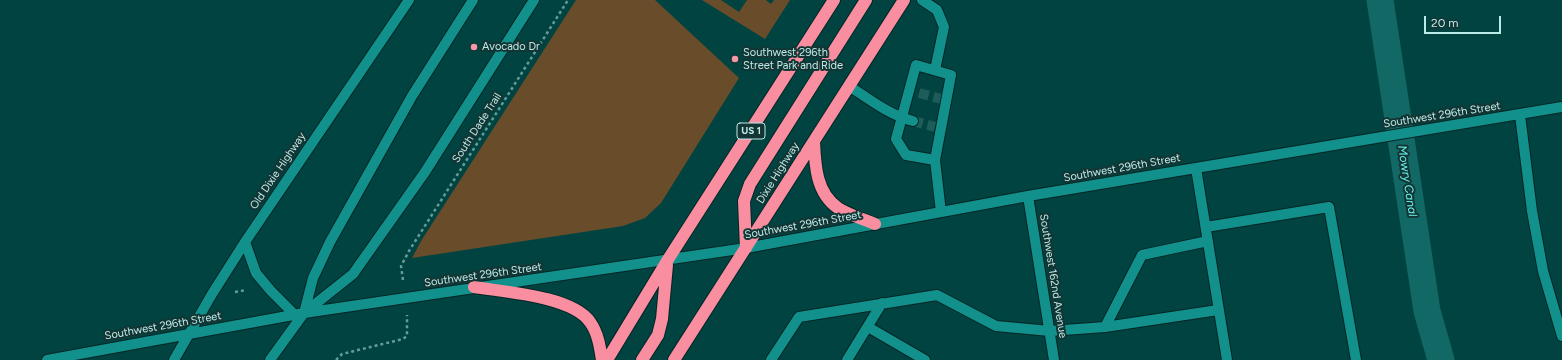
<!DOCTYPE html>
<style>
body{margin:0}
#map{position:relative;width:1562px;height:360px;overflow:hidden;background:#014340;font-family:Figtree,sans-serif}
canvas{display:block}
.scale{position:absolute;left:1424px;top:16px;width:77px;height:18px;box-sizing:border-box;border:2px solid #bbebe8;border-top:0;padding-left:5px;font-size:12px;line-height:14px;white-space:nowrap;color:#bbebe8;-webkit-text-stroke:3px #143534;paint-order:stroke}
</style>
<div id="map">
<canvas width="1562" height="360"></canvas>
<div class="scale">20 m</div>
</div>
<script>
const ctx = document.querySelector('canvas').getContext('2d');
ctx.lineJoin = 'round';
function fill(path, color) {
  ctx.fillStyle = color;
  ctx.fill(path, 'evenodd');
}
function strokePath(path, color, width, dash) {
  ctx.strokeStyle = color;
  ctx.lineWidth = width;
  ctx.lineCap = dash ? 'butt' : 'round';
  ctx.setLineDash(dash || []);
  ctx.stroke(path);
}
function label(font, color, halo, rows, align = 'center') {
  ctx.font = font + ' Figtree,sans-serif';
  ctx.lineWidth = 4;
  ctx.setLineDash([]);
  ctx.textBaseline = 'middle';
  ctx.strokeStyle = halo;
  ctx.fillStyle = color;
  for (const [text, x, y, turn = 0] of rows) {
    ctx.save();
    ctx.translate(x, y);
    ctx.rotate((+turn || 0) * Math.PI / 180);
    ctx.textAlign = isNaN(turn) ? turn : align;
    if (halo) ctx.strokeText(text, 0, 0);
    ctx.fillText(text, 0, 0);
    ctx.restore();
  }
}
fill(new Path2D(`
 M576 0H655L739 78 661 203 645 218 623 226 412 258 421 241Z
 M702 0H721L739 12 747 0H766L771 4 774 0H790L765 39Z`), '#694d2a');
strokePath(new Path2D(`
 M1380 0 1427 311 1441 360`), '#116865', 27);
strokePath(new Path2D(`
 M919 93 941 99
 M913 121 935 127`), '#1d5c59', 10, [10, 5]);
const minor = new Path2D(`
 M922 0 937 10 944 27 935 70
 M849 86C869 99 889 115 913 121
 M1520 115 1532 211 1543 271 1562 336
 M935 160 951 75 916 65 896 139 906 155 935 160 941 212
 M1196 168 1227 360
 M1028 196 1054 360
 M1206 227 1329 207 1356 360
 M245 242 256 273 271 291 295 315
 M304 313 313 278 330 242 412 96 473 0
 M868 327 925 360
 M1105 327 1218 310
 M47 360 304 313 746 248 1028 196 1562 107
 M174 360 212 294 245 242 409 0
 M270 360 304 313 353 274 425 172 534 0
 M771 360 799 317 937 295 996 326 1050 331 1105 327 1142 255 1208 241
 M847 360 882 303`);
const highway = new Path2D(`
 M814 141C815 165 816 193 838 208 849 215 863 219 875 224
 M746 248 744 201 750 184 866 0
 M474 287C504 292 572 296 590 322 598 333 600 347 602 360
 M607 360 667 261 834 0
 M642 360 658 335 662 319 667 265
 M674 360 904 0`);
strokePath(minor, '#032625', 12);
strokePath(highway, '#032625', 14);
strokePath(new Path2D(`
 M403 280 401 266 409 251 568 0
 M235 292 246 290
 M336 360 342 354 403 339 407 336V315`), '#649c99', 2.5, [3, 3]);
strokePath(minor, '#12908b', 10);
strokePath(highway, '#f88e9f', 12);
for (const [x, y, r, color] of [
 [474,47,4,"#f49aa7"],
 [735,59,4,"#f49aa7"]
]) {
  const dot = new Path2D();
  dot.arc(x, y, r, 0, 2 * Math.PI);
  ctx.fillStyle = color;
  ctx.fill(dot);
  strokePath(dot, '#143534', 1.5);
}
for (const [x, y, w] of [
 [751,131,28]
]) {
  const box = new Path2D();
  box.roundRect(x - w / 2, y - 8, w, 16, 3);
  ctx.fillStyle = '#143534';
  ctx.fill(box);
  strokePath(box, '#bbebe8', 1);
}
label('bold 10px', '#bbebe8', null, [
 ["US 1",751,131]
]);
label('11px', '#bbebe8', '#143534', [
 ["Avocado Dr",482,47],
 ["Southwest 296th",743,53],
 ["Street Park and Ride",743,66]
], 'left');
label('11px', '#bbebe8', '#143534', [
 ["Southwest 296th Street",1442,115,-9],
 ["South Dade Trail",477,128,-57],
 ["Southwest 296th Street",1122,168,-10],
 ["Old Dixie Highway",278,171,-56],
 ["Dixie Highway",778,173,-58],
 ["Southwest 296th Street",803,225,-10],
 ["Southwest 296th Street",483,275,-8],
 ["Southwest 162nd Avenue",1053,276,81],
 ["Southwest 296th Street",163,326,-10]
]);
label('italic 12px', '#64f7f0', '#143534', [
 ["Mowry Canal",1407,181,81]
]);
</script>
